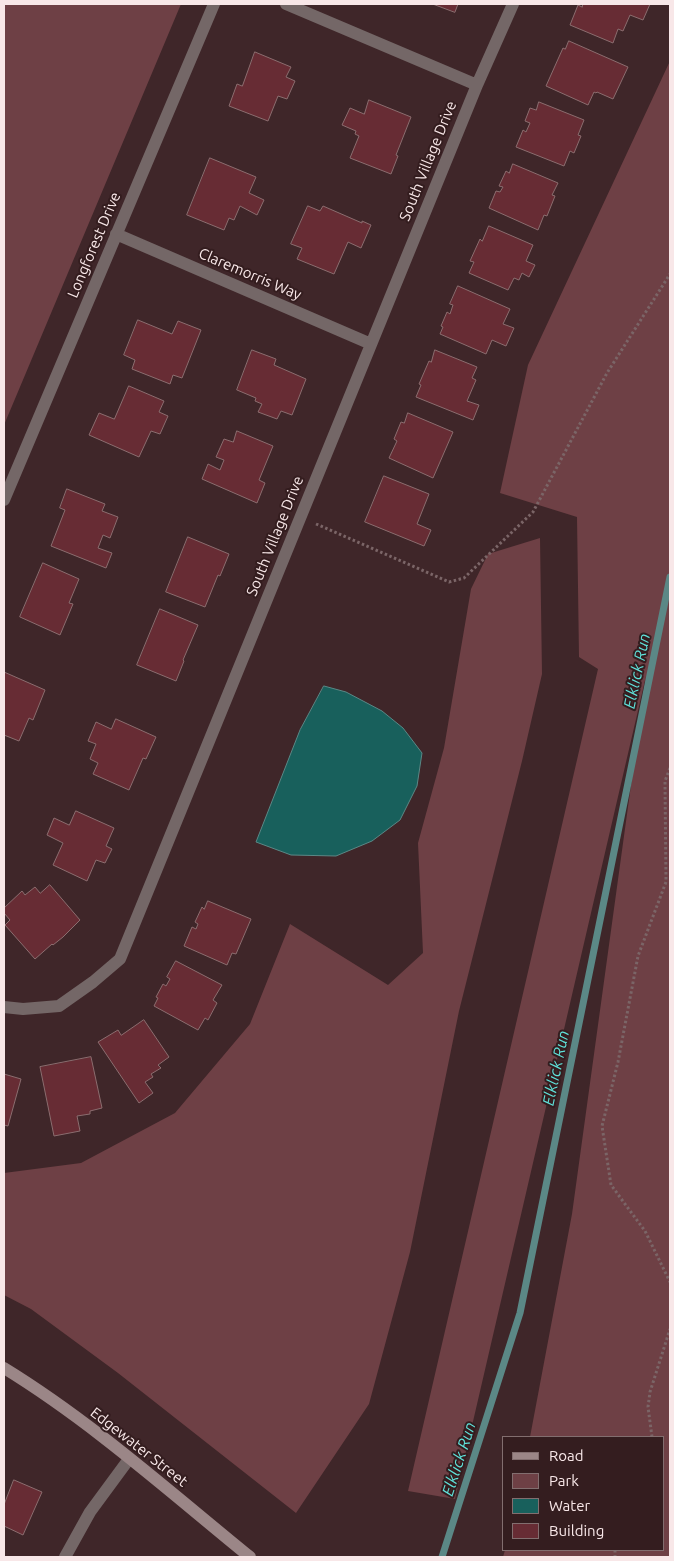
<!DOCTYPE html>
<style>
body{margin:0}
#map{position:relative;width:674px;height:1561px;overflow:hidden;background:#3f2629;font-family:Ubuntu,sans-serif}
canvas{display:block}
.frame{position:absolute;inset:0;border:5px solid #f8e7e8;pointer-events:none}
.legend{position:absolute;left:502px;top:1436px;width:162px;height:115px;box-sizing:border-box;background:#341d1f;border:1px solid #826e6f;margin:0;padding:6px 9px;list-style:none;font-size:15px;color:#f8e7e8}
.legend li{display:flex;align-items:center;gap:10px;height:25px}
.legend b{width:25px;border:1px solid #826e6f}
</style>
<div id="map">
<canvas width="674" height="1561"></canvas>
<div class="frame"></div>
<ul class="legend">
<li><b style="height:6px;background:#9b8687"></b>Road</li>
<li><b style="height:14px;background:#6e4045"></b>Park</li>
<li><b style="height:14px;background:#18605c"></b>Water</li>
<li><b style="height:14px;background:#672c34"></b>Building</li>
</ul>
</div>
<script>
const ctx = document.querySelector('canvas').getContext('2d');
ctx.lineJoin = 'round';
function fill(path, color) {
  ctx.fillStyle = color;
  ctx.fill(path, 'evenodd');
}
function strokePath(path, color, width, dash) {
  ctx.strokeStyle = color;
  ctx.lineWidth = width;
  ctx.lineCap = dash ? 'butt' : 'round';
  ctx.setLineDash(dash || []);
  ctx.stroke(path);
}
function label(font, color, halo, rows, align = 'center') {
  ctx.font = font + ' Ubuntu,sans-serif';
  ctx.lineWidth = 4;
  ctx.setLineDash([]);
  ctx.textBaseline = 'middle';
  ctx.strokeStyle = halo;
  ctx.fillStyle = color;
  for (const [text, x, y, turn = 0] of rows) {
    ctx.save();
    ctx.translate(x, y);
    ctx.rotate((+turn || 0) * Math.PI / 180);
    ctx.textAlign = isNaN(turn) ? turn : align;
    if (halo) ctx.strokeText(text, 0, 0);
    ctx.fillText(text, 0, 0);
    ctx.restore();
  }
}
fill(new Path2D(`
 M4 4H181L4 425Z
 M670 61V1557H503L505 1550H663V1437H530L572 1214 646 676 455 1499 408 1491 598 669 579 657 577 517 500 493 528 365Z
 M540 538 542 674 522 761 459 1011 410 1252 369 1404 296 1513 118 1373 31 1309 4 1295V1173L81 1163 175 1113 250 1024 290 924 388 985 423 953 418 843 444 748 471 589 488 554Z`), '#6e4045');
const water = new Path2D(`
 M324 686 346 692 382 711 403 728 422 753 417 786 400 820 372 841 336 856 291 855 256 842 300 730Z`);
fill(water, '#18605c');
strokePath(water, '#5b8886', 1);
strokePath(new Path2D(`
 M442 1557 520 1313 670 577`), '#5b8886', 7);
const building = new Path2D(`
 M433 4H458L455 12Z
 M583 4H650L643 20 630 15 623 31 618 29 613 43 570 25 578 5 582 7Z
 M569 41 628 67 613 99 597 92 596 93 594 92 588 105 546 86 563 48 565 49Z
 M255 52 291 67 286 77 295 81 287 99 278 96 268 121 229 106 237 84 242 86Z
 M369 100 411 117 396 155 398 156 391 174 350 158 359 136 355 134 356 131 342 125 350 108 364 114Z
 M539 102 584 120 578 135 581 136 574 153 570 151 564 166 516 147 523 130 526 132 530 123 525 121 530 108 536 110Z
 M210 158 256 177 249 193 264 200 257 215 240 206 234 220 229 218 224 230 187 215Z
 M513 164 558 183 552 195 555 196 547 216 544 215 538 230 489 208 496 191 500 192 503 187 499 186 506 171 509 173Z
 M308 206 320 211 323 206 362 223V221L371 225 361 248 348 242 334 274 297 259 302 248 291 244Z
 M489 226 533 245 526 261 535 265 529 277 522 273 519 280 514 278 508 290 469 273 474 262 470 261 480 239 482 241Z
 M458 286 510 309 503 324 514 328 506 346 492 340 486 354 440 334 443 327 441 326 447 312 450 314 453 305 450 304Z
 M138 320 172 334 178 321 201 330 182 378 173 375 170 384 132 369 135 360 124 355Z
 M252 350 276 359 274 365 306 379 292 415 281 411 277 419 258 412 262 404 255 401 256 398 237 390Z
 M435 350 477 367 472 378 476 380 467 401 479 405 473 420 416 397 421 385 419 384 429 361 431 362Z
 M129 386 164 401 159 412 168 416 160 434 151 431 139 457 89 435 99 413 114 419Z
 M408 413 453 432 433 478 389 458 397 441 394 439 401 422 404 423Z
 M237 431 273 446 259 480 265 483 257 503 202 479 208 464 220 470 224 460 216 457 224 439 233 442Z
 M384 476 429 494 417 524 431 530 424 546 365 522Z
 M67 489 105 504 102 511 118 517 110 538 103 535 98 548 112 553 106 568 51 546 65 510 60 508Z
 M188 537 229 554 220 576 218 575 205 607 166 592Z
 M43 563 79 579 69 603 73 604 60 635 20 617Z
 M160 609 198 625 183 660 184 661 176 681 137 665Z
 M4 672 45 690 33 720 29 718 19 741 4 735Z
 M116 719 156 737 146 759 143 758 129 790 93 774 98 763 90 759 96 744 88 741 96 722 111 729Z
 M76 811 114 828 106 846 112 849 105 863 96 860 87 881 53 865 63 843 47 835 54 818 69 825Z
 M50 885 80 920 63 937 53 945 52 944 35 959 5 925 10 920 4 913V908L22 891 25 895 35 887 40 893Z
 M208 901 251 919 236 954 232 953 227 965 184 946 192 927 196 929 198 924 195 922 202 907 204 909Z
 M176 961 222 985 213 1000 217 1003 208 1020 205 1018 198 1030 154 1006 158 998 156 997 163 984 166 986 170 979 167 977Z
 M144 1020 169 1057 158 1065 161 1068 151 1074 153 1077 145 1082 153 1093 139 1103 98 1042 118 1030 121 1035Z
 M91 1057 102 1108 90 1111V1114L77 1116 80 1131 54 1136 40 1067Z
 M4 1074 21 1079 8 1126 4 1125Z
 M14 1480 42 1492 23 1535 4 1526V1505Z`);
fill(building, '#672c34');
strokePath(building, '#8b6d6f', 1);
strokePath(new Path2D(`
 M316 524 449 582 464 578 533 512 607 373 670 274
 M670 768 665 781 666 882 638 956 618 1062 602 1126 611 1185 645 1231 670 1282
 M652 1437 648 1407 650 1392 670 1329
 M615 1550V1557`), '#7b6567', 3, [2.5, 2.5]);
strokePath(new Path2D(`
 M286 4 477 85
 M116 234 371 344
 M4 500 214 4
 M4 1007 23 1009 59 1006 93 982 120 959 477 85 513 4
 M65 1557 90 1512 129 1459`), '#746767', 12);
strokePath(new Path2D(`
 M4 1368C92 1422 170 1492 250 1557`), '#9b8687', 12);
label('15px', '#f8e7e8', '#341d1f', [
 ["South Village Drive",428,161,-68],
 ["Longforest Drive",94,245,-67],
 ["Claremorris Way",250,274,23],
 ["South Village Drive",275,536,-68],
 ["Edgewater Street",139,1447,38]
]);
label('italic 16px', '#60e3db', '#341d1f', [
 ["Elklick Run",637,671,-78],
 ["Elklick Run",556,1068,-78],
 ["Elklick Run",459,1459,-72]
]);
</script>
